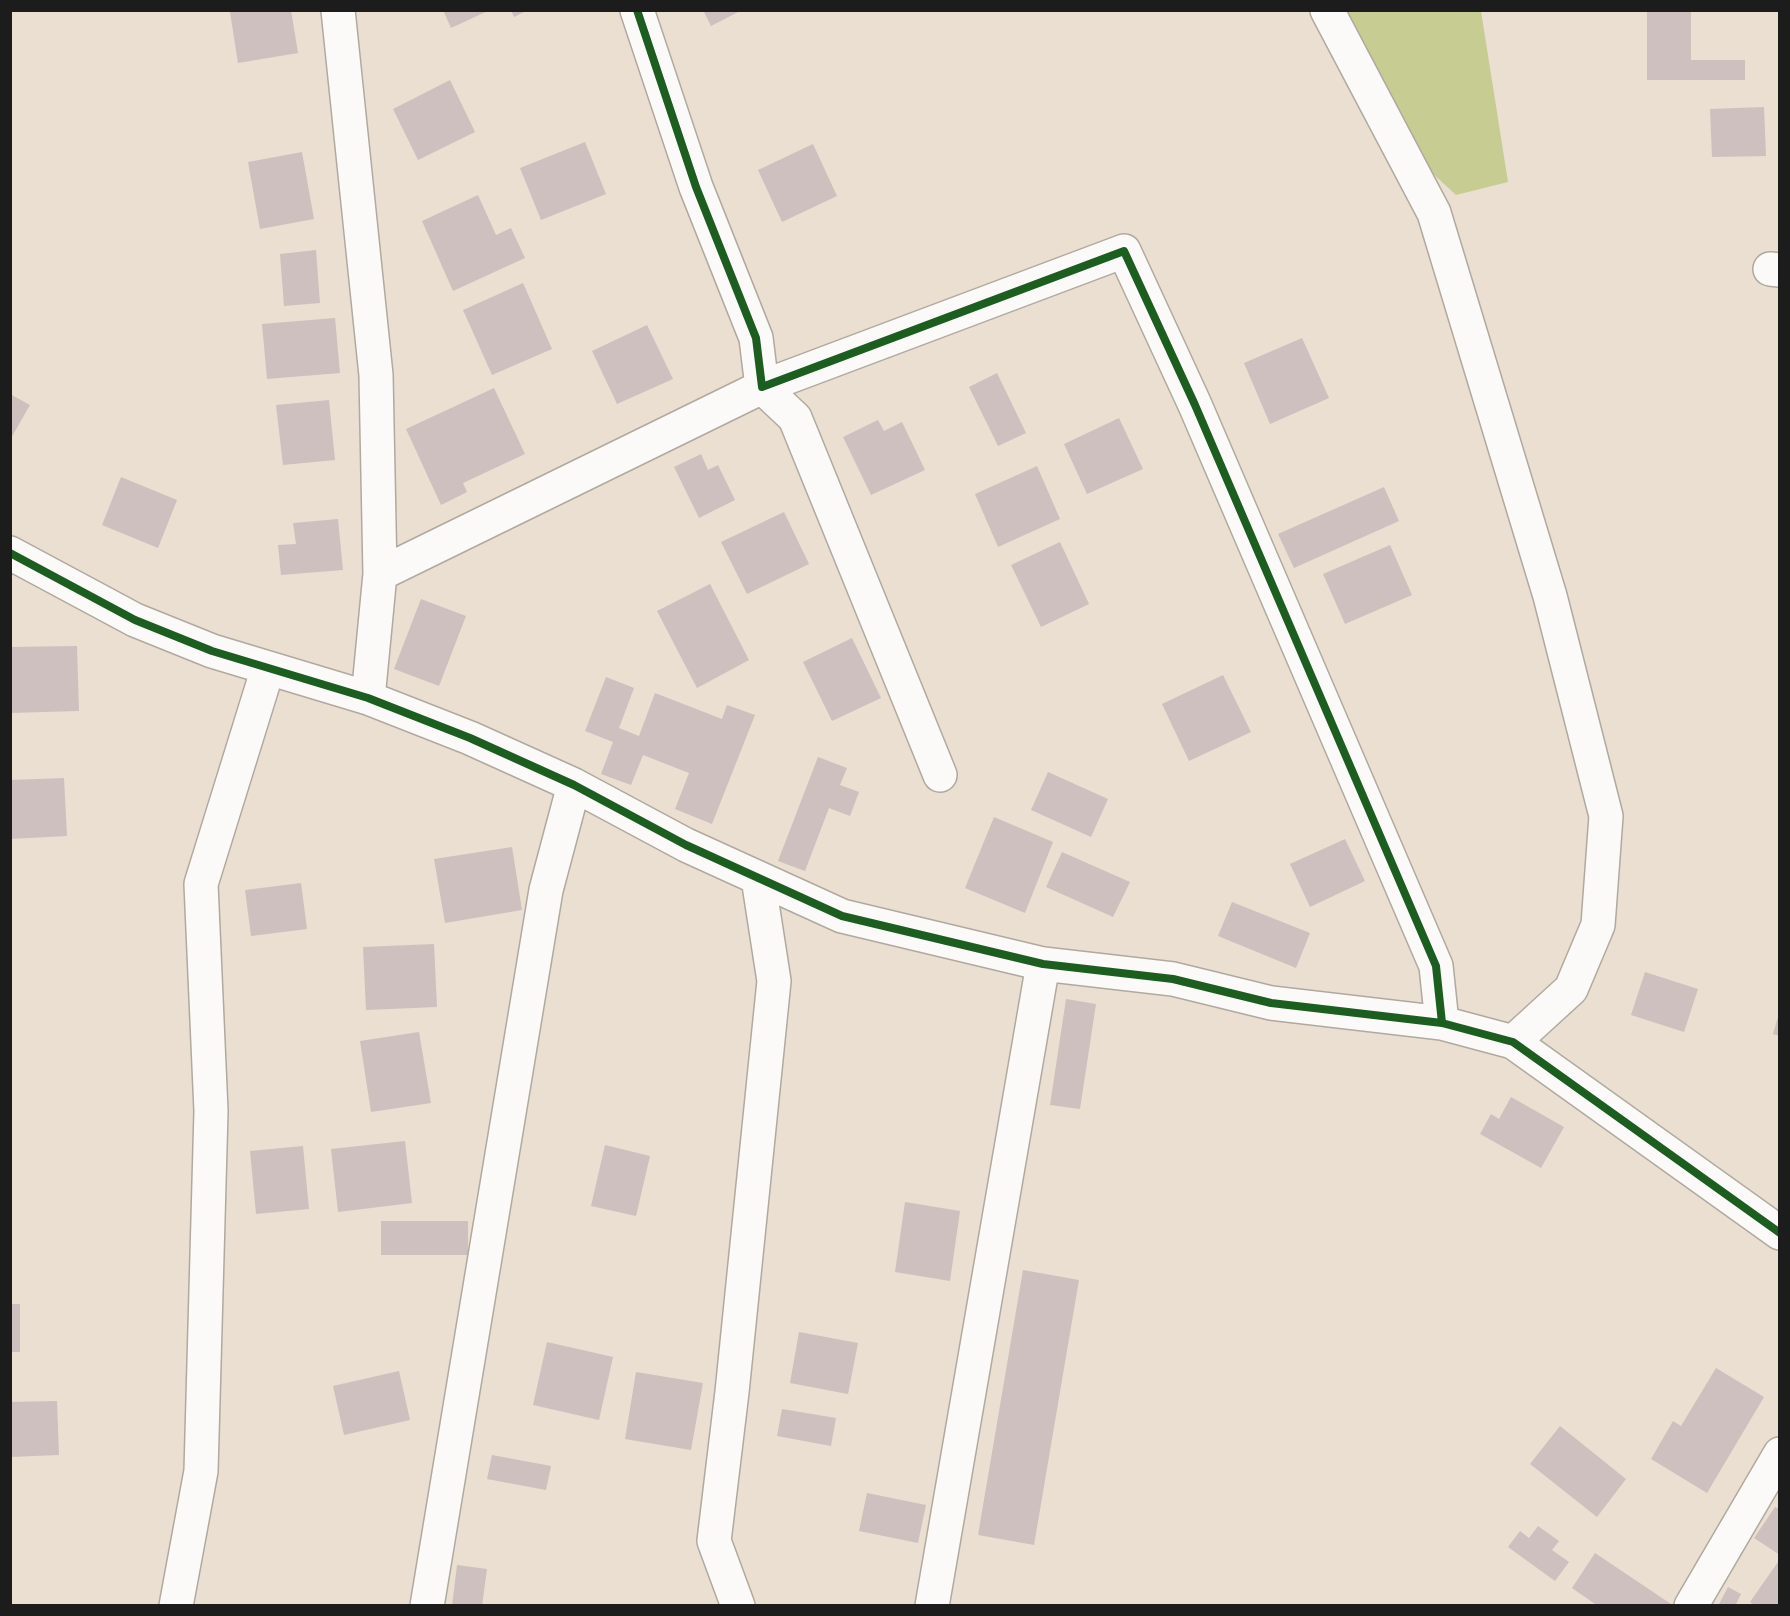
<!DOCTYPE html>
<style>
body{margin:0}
#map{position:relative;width:1790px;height:1616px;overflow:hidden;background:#eadfd0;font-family:Pangolin,sans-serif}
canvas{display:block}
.frame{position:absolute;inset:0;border:12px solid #1c1c1c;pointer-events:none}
</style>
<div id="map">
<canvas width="1790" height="1616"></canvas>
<div class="frame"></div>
</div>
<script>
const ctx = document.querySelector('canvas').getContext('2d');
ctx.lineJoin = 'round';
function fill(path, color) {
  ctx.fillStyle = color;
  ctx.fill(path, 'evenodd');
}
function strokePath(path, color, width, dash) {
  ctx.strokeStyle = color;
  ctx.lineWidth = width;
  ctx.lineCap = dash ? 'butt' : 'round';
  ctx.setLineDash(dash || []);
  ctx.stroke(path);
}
fill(new Path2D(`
 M1338 11H1481L1508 182 1456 195 1417 159Z`), '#c7cc93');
fill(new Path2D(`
 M239 10H291L298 53 238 63 230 12Z
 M443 10H490L451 28Z
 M511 10H528L514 17Z
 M703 10H742L711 26Z
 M1647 10H1691V60H1745V80H1647Z
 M450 80 475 132 418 160 393 109Z
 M1764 107 1766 156 1712 157 1710 109Z
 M585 142 606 194 541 220 520 168Z
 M813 144 837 196 782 222 758 170Z
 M302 152 314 219 260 229 248 162Z
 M478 195 496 235 511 228 525 258 453 291 422 221Z
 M316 250 320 303 284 306 280 254Z
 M523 283 552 349 492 375 463 310Z
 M335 318 340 373 267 379 262 324Z
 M647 325 673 379 617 404 592 351Z
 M1302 338 1329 398 1270 424 1244 363Z
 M997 373 1026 433 998 446 969 387Z
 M494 388 525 454 463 483 467 492 441 505 406 429Z
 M10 394 30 405 10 440Z
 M329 400 335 460 283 465 276 405Z
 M1119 418 1143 469 1087 494 1064 444Z
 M878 420 884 431 902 422 925 470 871 495 843 437Z
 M701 454 708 470 718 465 735 500 699 518 674 467Z
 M1037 466 1060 519 998 547 975 494Z
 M121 477 177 500 158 548 102 525Z
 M1384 487 1399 521 1294 568 1278 534Z
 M784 512 809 564 747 594 721 542Z
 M338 519 343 570 281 575 278 545 296 544 293 523Z
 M1060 542 1089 604 1041 627 1011 565Z
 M1390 545 1412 595 1345 624 1323 574Z
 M710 584 749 660 697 688 657 611Z
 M421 599 466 616 439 686 394 669Z
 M852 638 881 698 832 721 803 662Z
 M77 646 79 711 10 713V647Z
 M1223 675 1251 732 1189 761 1162 704Z
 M606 677 634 688 619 728 639 736 655 693 722 719 727 705 755 715 712 824 675 809 689 773 643 755 631 785 601 774 613 742 585 731Z
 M818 757 847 768 840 785 859 792 850 816 829 808 805 871 778 861Z
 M1048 772 1108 799 1091 837 1031 810Z
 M64 778 67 836 10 839V780Z
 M994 817 1053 842 1025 913 965 888Z
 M1345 839 1365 881 1310 907 1290 864Z
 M512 847 522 910 445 923 434 859Z
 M1062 852 1130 882 1113 917 1046 887Z
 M301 883 307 929 251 936 245 890Z
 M1232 902 1310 933 1296 968 1218 936Z
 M434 944 437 1007 366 1010 363 947Z
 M1645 972 1698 989 1684 1032 1631 1015Z
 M1066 999 1096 1004 1080 1109 1050 1105Z
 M1780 1010V1036L1773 1034Z
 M419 1032 431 1103 371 1112 360 1041Z
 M1511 1097 1564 1127 1541 1168 1480 1134 1491 1114 1499 1119Z
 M405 1141 412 1203 338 1212 331 1149Z
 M605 1145 650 1156 636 1216 591 1206Z
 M303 1146 309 1209 256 1214 250 1151Z
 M905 1202 960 1211 950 1281 895 1272Z
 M381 1221H468V1255H381Z
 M1023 1270 1079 1280 1034 1545 978 1535Z
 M10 1304H20V1352H10Z
 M799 1332 858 1343 848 1394 790 1383Z
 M547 1342 613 1357 599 1420 533 1405Z
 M1716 1368 1764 1397 1707 1493 1651 1459 1673 1421 1681 1426Z
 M399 1371 410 1420 344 1435 333 1386Z
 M636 1372 703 1383 691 1450 625 1439Z
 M57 1401 59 1455 10 1457V1402Z
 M782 1409 836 1418 831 1446 777 1436Z
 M1560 1426 1626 1479 1597 1517 1530 1464Z
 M492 1455 551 1466 546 1490 487 1479Z
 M867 1493 926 1505 918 1543 859 1531Z
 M1775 1507 1780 1509V1555L1754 1538Z
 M1538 1526 1559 1541 1552 1550 1569 1562 1555 1581 1508 1547 1520 1531 1529 1538Z
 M1595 1553 1671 1604 1670 1606H1598L1572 1588Z
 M1780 1559V1606H1755L1750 1602Z
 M457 1565 487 1569 482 1606H452Z
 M1728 1587 1741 1594 1735 1606H1718Z`), '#cdc0bf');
const minor = new Path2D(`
 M338 10 376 375 380 574 368 698
 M637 10 696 187 756 338 762 387 1124 251 1195 405 1436 966 1442 1023
 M1327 10 1434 213 1550 596 1606 816 1598 925 1571 989 1513 1042
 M1770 269 1780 270
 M10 553 135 620 212 651 368 698 470 738 574 785 686 845 842 916 1043 964 1173 979 1271 1003 1442 1023 1513 1042 1780 1233
 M380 574 762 387 795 418 940 775
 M176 1606 201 1471 211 1111 201 884 268 668
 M427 1606 546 890 574 785
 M738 1606 714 1541 732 1392 774 981 758 878
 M932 1606 1043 964
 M1691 1606 1780 1454`);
strokePath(minor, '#b0a9a0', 36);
strokePath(minor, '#fcfaf8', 33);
strokePath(new Path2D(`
 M637 10 696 187 756 338 762 387 1124 251 1195 405 1436 966 1442 1023
 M10 553 135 620 212 651 368 698 470 738 574 785 686 845 842 916 1043 964 1173 979 1271 1003 1442 1023 1513 1042 1780 1233`), '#1b5e20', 8);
</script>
